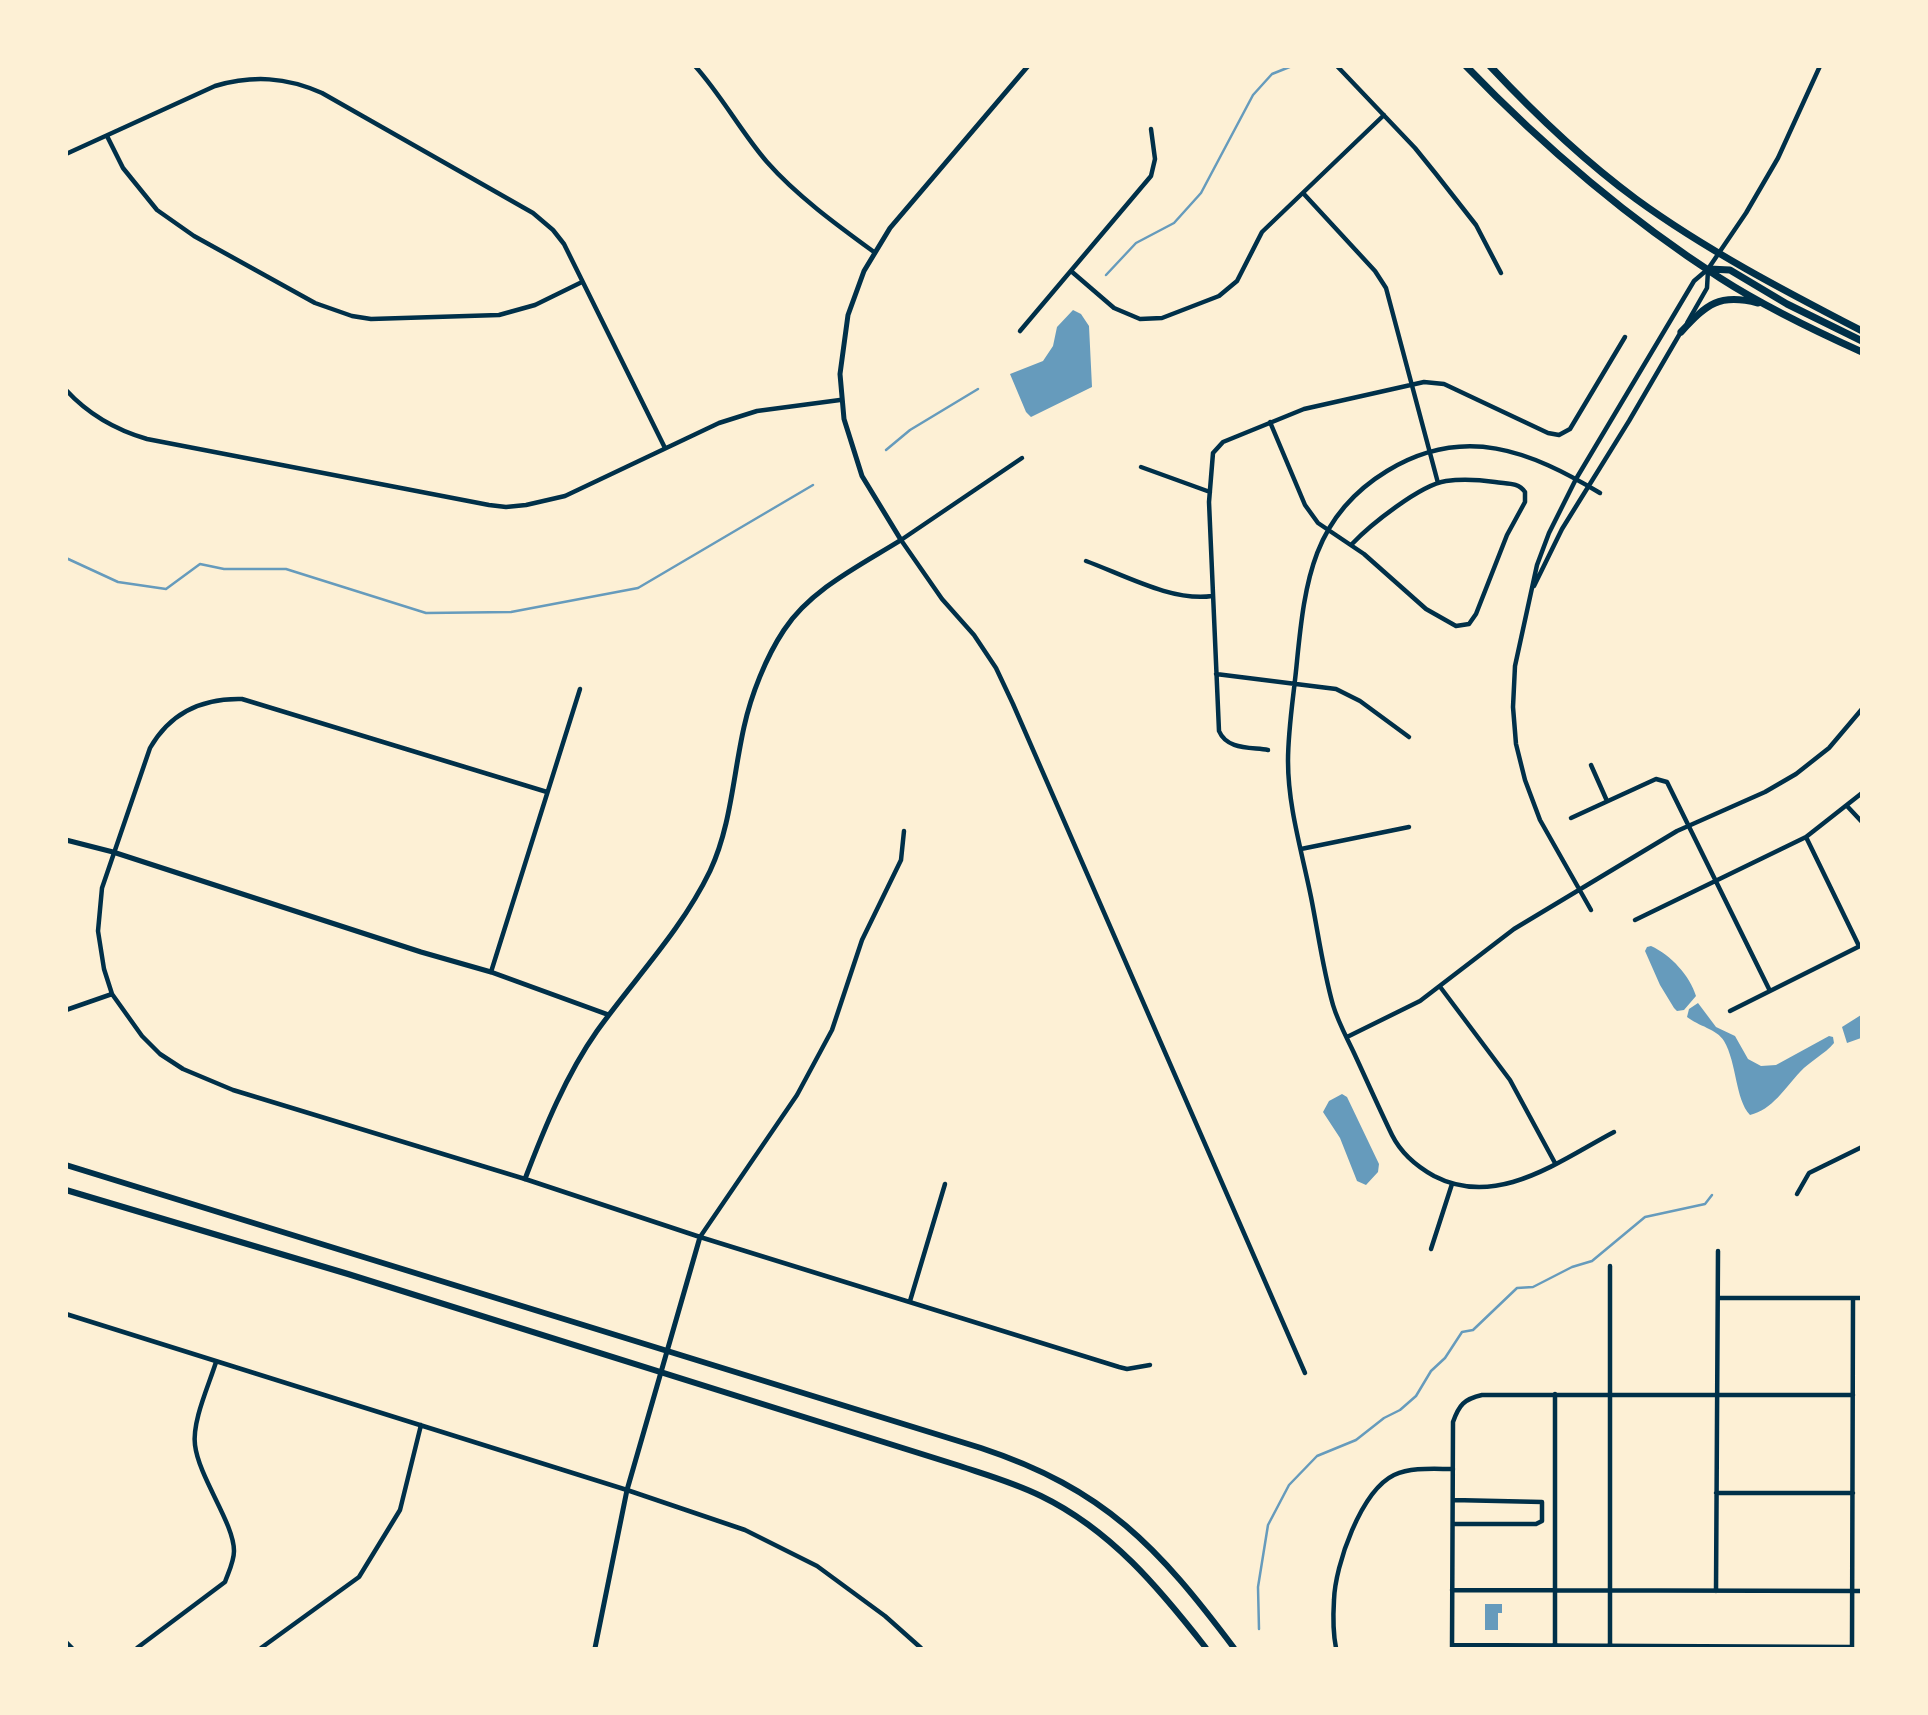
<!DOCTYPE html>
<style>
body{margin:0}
#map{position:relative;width:1928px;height:1715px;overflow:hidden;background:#fdf0d5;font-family:"Fira Sans",sans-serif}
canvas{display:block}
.frame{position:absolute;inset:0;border:68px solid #fdf0d5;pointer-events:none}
</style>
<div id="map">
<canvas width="1928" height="1715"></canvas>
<div class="frame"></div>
</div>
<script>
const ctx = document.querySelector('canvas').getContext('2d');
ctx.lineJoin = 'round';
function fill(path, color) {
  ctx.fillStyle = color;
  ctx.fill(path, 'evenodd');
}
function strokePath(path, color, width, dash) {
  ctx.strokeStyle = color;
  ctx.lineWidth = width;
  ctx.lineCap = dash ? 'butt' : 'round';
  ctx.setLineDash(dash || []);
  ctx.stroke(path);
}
fill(new Path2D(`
 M1073 310 1081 314 1089 326 1092 387 1031 417 1026 412 1010 374 1043 361 1053 346 1057 327Z
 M1651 946C1671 955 1690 976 1696 996L1684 1010 1677 1011 1674 1008 1660 985 1645 951 1647 947Z
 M1698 1003 1716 1027 1735 1036 1748 1059 1761 1066 1776 1065 1829 1036 1833 1037 1834 1043C1825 1054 1810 1061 1800 1072 1785 1088 1772 1110 1750 1115 1735 1099 1737 1063 1724 1041 1717 1029 1698 1026 1687 1017L1689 1009Z
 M1861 1015V1038L1847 1043 1842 1027Z
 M1342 1094 1347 1097 1379 1164 1378 1172 1366 1185 1357 1181 1340 1138 1323 1112 1329 1101Z
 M1485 1604H1502V1613H1498V1630H1485Z`), '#669bbc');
strokePath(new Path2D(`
 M1106 275 1136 243 1174 223 1201 193 1253 95 1272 74 1292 66
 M886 450 910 430 978 389
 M66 558 118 582 166 589 200 564 224 569H286L426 613 511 612 638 588 813 485
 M1259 1629 1258 1587 1268 1525 1289 1485 1317 1456 1356 1440 1384 1418 1400 1410 1416 1396 1431 1371 1445 1358 1462 1332 1473 1330 1517 1288 1533 1287 1572 1267 1592 1261 1645 1217 1705 1204 1712 1195`), '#669bbc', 2.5);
strokePath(new Path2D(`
 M695 66C722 96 741 132 767 162 797 196 837 225 874 252
 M1337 66 1415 148 1436 174 1476 225 1501 273
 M107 136 123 168 157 210 194 236 315 303 352 316 371 319 499 315 535 305 582 282
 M66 154 215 86C253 75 286 77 322 93L533 213 553 230 564 244 665 448
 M1303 193 1375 271 1386 288 1438 483
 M1071 271 1114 308 1140 319 1162 318 1219 296 1237 281 1262 232 1384 115
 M1687 323 1707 288 1708 270
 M1020 331 1151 176 1155 159 1151 129
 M66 390C88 414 116 430 147 439L489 505 506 507 526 505 565 496 719 423 757 411 840 400
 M1270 422 1305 505 1318 523 1364 554 1426 609 1456 626 1469 624 1476 614 1507 535 1525 502V492C1518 482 1507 484 1495 482 1480 480 1462 479 1446 481 1420 485 1370 525 1352 544
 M1022 458 901 540 942 599 974 635 996 668 1013 704 1305 1373
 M1141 467 1210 492
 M1600 493C1530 451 1464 424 1387 471 1313 516 1305 581 1297 661 1294 694 1288 728 1288 761 1288 807 1302 852 1311 897 1318 932 1323 970 1333 1005 1338 1022 1347 1038 1354 1053 1367 1081 1379 1108 1392 1135 1401 1153 1416 1166 1434 1176 1497 1209 1559 1161 1614 1132
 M1086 561C1124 575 1173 602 1212 596
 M1534 586 1562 529 1629 421 1682 330
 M1216 674 1336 689 1360 701 1409 737
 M1268 750C1251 747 1227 750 1219 731L1209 502 1213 453 1223 442 1304 409 1424 382 1444 384 1548 433 1559 435 1570 429 1625 337
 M1591 765 1607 801
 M1847 806 1862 822
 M1571 818 1656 779 1667 782 1770 991
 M904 831 901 860 862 940 832 1030 797 1095 700 1237 1119 1367 1127 1369 1150 1365
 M1806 837 1859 946
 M1301 849 1409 827
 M1591 910 1540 820 1525 780 1516 744 1513 707 1515 666 1537 565 1549 533 1576 479 1672 318 1694 281 1708 269 1746 213 1778 158 1820 66
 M1635 920 1806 837 1862 793
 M491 972 580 689
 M1441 988 1510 1080 1555 1163
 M66 1010 112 994
 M1730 1011 1862 945
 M1347 1037 1420 1001 1514 929 1677 831 1765 792 1796 774 1829 748 1862 709
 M525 1179 233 1090 183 1069 160 1054 142 1036 112 994 104 969 98 931 102 888 150 748C170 713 202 698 242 699L547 792
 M1797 1194 1809 1173 1862 1147
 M1431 1249 1452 1184
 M1610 1266V1647
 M1718 1298H1862
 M910 1301 945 1184
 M66 1314 627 1490 745 1530 817 1566 885 1616 921 1648
 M1716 1493H1853
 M1453 1524H1536L1542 1521V1502L1453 1500
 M1452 1590 1862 1591
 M1716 1591 1718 1251
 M66 1642 72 1648
 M1452 1645 1852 1647
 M137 1648 225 1582C228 1573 234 1562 234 1551 234 1523 199 1478 195 1445 192 1421 209 1385 216 1362
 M261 1648 359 1577 400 1510 421 1425
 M1336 1648C1333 1633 1333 1616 1334 1600 1335 1565 1361 1491 1394 1475 1412 1467 1433 1469 1453 1469
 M1452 1648 1453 1422C1459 1405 1464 1399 1482 1395H1853
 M1555 1648V1394
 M1852 1648 1853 1298`), '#003049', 4.5);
strokePath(new Path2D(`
 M66 840 113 852 421 952 491 972 609 1015
 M595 1648 627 1490 700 1237 525 1179C544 1129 566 1075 597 1031 635 978 681 931 710 871 731 826 733 776 744 727 751 695 766 657 784 630 811 589 861 565 901 540L862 476 844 419 840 374 848 315 864 271 890 228 1028 66`), '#003049', 5);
strokePath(new Path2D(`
 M66 1165 981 1448C1105 1489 1158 1547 1234 1648
 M66 1190 348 1274 960 1466C987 1475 1015 1483 1041 1496 1111 1530 1159 1588 1206 1648`), '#003049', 6);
strokePath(new Path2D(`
 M1466 66C1544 147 1626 217 1720 278 1765 307 1813 330 1862 352
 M1490 66C1535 114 1583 160 1636 199 1706 250 1785 291 1862 331
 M1709 269 1730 270 1787 304 1862 341
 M1681 332C1707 304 1719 293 1758 303`), '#003049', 7);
</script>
